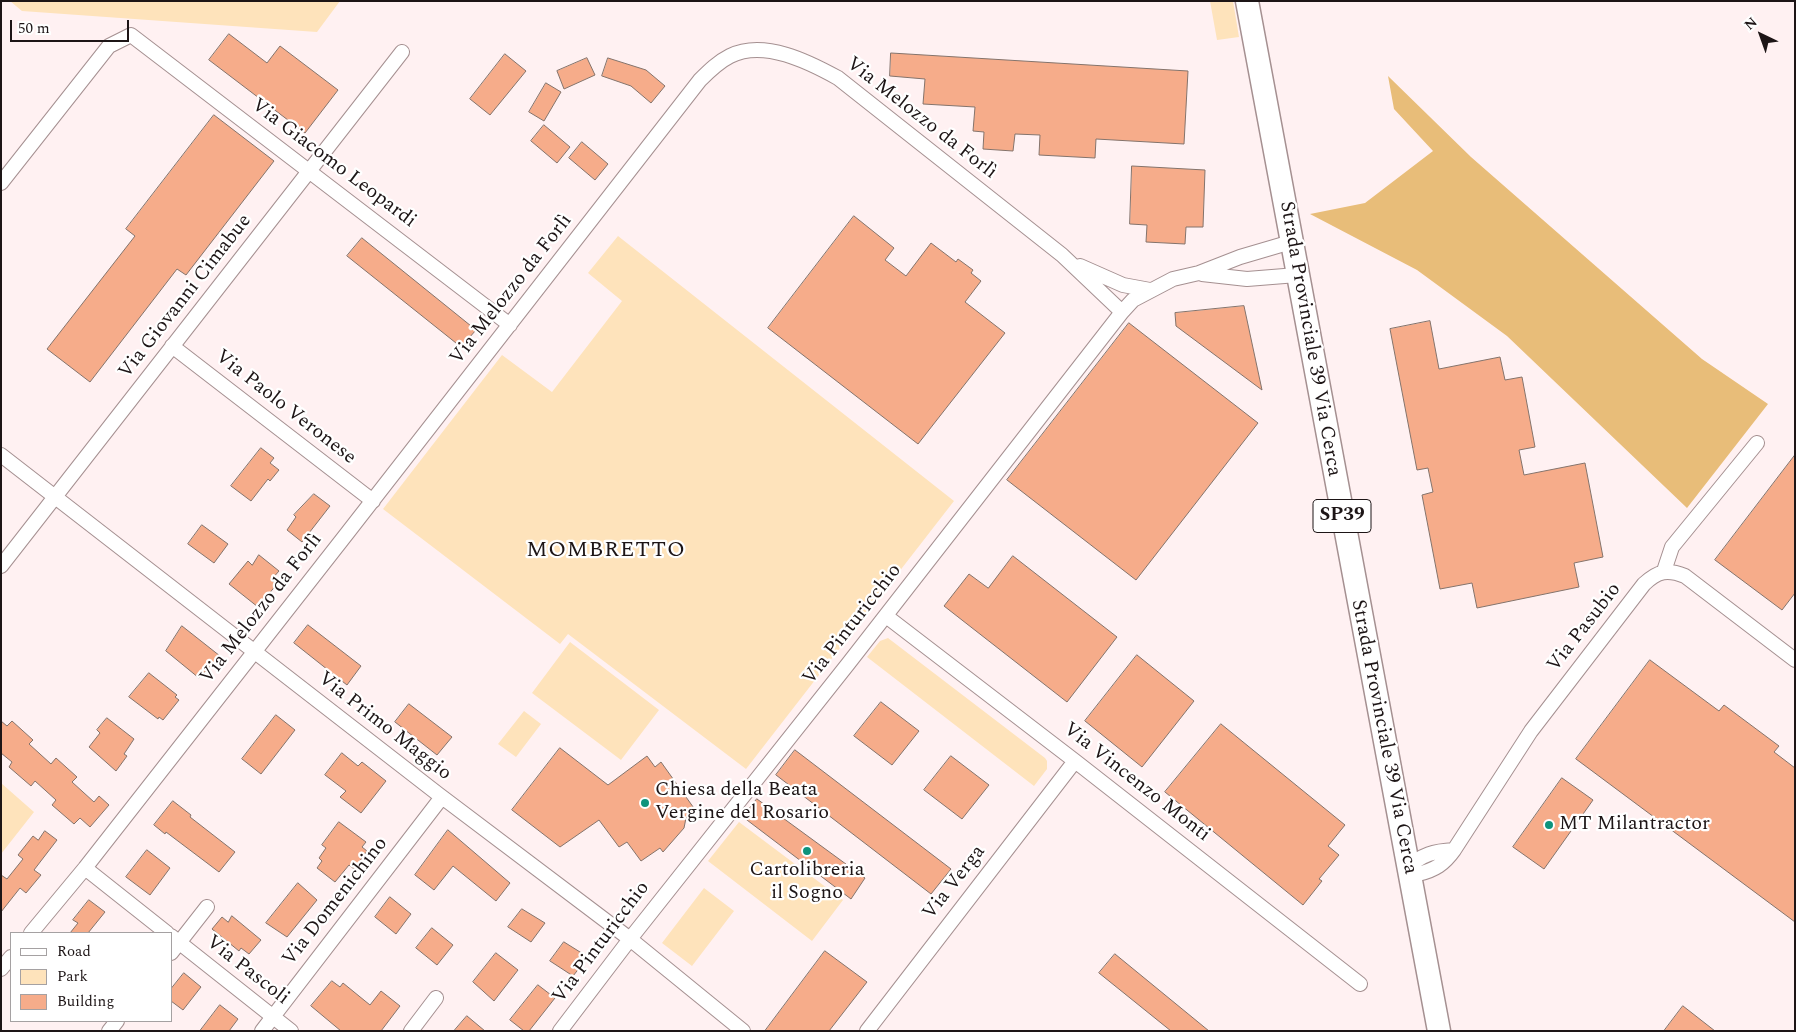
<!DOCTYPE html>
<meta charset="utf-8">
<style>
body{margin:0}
#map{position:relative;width:1796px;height:1032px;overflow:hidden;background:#fff1f2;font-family:Spectral,serif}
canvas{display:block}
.frame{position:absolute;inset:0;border:2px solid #1d1516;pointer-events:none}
.legend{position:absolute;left:10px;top:932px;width:162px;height:90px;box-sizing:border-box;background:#fff;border:1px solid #a5a1a2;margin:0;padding:6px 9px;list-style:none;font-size:15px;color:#1d1516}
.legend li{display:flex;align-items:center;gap:10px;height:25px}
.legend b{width:25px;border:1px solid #a5a1a2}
.north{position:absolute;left:1736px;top:10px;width:50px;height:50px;-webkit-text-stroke:4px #fff;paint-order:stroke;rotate:318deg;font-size:14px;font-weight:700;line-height:20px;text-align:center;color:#1d1516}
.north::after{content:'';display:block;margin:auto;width:18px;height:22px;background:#1d1516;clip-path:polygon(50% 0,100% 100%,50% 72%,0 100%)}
.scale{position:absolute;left:10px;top:20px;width:119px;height:22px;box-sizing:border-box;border:2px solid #1d1516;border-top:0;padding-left:6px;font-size:15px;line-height:18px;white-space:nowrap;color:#1d1516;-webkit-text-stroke:4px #fff;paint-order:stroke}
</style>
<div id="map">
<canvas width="1796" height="1032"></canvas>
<div class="frame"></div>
<ul class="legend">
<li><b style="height:6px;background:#fff"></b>Road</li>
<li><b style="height:14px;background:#fee3bb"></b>Park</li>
<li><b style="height:14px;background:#f6ac8a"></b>Building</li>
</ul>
<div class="north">N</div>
<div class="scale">50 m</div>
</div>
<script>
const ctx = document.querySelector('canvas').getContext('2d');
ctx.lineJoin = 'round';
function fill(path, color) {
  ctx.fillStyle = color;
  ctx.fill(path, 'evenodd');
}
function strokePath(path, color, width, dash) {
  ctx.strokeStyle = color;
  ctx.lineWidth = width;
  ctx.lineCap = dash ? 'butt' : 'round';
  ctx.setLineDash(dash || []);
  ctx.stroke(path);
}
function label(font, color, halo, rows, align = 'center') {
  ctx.font = font + ' Spectral,serif';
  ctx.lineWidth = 4.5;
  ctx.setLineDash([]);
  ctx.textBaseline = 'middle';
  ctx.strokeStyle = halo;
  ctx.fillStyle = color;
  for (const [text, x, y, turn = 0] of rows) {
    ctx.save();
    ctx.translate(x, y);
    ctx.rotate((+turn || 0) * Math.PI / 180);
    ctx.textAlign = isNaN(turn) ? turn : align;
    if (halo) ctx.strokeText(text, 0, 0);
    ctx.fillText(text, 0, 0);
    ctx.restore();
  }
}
fill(new Path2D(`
 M10 1H340L317 32 22 11Z
 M1210 1H1233L1239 37 1217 40Z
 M618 236 954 501 746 769 568 634 560 644 383 509 502 355 552 392 622 301 588 273Z
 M888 638 1045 758 1047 761V769L1034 786 867 657 880 641Z
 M570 642 659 710 621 760 532 693Z
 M524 711 541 724 516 757 498 744Z
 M1 783 34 812 1 854Z
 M739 822 843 900 812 941 708 861Z
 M704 888 734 911 692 966 662 943Z`), '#fee3bb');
fill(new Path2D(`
 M1388 76 1471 157 1702 359 1768 404 1687 508 1507 336 1417 270 1310 214 1365 203 1433 151 1394 109Z`), '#e8bd79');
const building = new Path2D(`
 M229 34 267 63 280 46 338 90 305 133 209 60Z
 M891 53 1188 71 1184 144 1096 139 1095 158 1039 155 1040 135 1015 134 1013 151 983 149 984 132 973 131 975 107 923 104 925 79 890 76Z
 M505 54 526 71 490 115 470 99Z
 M587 58 595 75 564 89 557 71Z
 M608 58 646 70 665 86 651 103 631 86 602 76Z
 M546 83 561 92 544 121 529 112Z
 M214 115 274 161 186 275 177 269 90 382 47 349 135 236 126 229Z
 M544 125 570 147 557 163 531 141Z
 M582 142 608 164 595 180 569 158Z
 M1132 166 1205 170 1203 227H1186L1185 244 1146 242 1147 225 1130 224Z
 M854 216 894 248 885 260 906 276 931 243 956 262 958 259 973 270 971 273 981 281 965 302 1005 333 918 444 768 328Z
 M362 238 476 330 461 347 347 256Z
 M1244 306 1262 390 1176 326 1175 313Z
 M1430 321 1439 369 1500 357 1505 380 1522 377 1535 447 1519 450 1524 475 1585 463 1603 557 1574 563 1579 587 1477 608 1472 583 1440 589 1422 495 1433 492 1428 468 1417 470 1390 329Z
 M1129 323 1258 423 1136 580 1007 480Z
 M261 448 274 458 270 463 279 470 270 481 268 479 251 501 231 486Z
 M1795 455V593L1782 610 1715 560Z
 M314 494 330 506 302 542 287 530 296 517 294 515Z
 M202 525 228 544 214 563 188 544Z
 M259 555 279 571 271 580 277 584 258 607 229 584 248 561 252 565Z
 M1013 556 1117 637 1067 702 944 606 969 574 988 588Z
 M308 625 361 666 347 685 294 643Z
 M182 626 220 656 199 678 166 651Z
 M1137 655 1194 701 1142 767 1085 721Z
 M1650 660 1719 711 1724 705 1779 746 1774 752 1795 768V922L1576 759Z
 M149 673 177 695 175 697 179 700 163 720 159 717 158 719 129 697Z
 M881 702 919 731 892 765 854 736Z
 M409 704 452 737 437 755 395 722Z
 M276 715 295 730 261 774 242 759Z
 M107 718 134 739 124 754 127 756 116 771 89 747 100 733 97 730Z
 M1 721 7 726 12 721 33 740 29 744 51 764 56 758 77 777 72 782 94 802 99 796 109 805 90 827 80 818 74 824 52 805 56 800 35 781 31 786 9 767 12 762 1 753Z
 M1221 724 1345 825 1328 846 1339 855 1319 879 1322 881 1303 905 1165 792Z
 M560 748 608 785 647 756 655 767 661 762 696 811 686 818 684 828 663 852 660 848 641 861 627 842 619 847 599 820 560 847 512 810Z
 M795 750 951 869 931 894 776 775Z
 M342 753 358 766 362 762 386 781 361 813 340 797 346 791 325 775Z
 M951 756 989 785 962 819 924 790Z
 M1562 778 1593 800 1544 869 1513 847Z
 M757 799 865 878 851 899 743 817Z
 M173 801 191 815 190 817 235 852 219 872 166 832 165 834 154 825Z
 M339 822 366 842 362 847 367 851 354 869 349 865 335 882 317 868 322 861 319 858 326 848 322 845Z
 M448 830 510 883 496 901 453 866 434 890 415 875Z
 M45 831 57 840 34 870 41 875 26 893 20 888 1 912V875L7 879 23 859 18 855 33 836 38 840Z
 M147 850 170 868 150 895 126 877Z
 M298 883 317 900 287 937 266 923Z
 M390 897 411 914 396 934 375 917Z
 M89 900 105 912 88 933H70L78 923 73 920Z
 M522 909 545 923 531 942 508 927Z
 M232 916 261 940 249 954 241 948 239 951 212 929 222 917 228 922Z
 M432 928 453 945 437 965 416 948Z
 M564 942 588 957 573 976 550 961Z
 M825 951 867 982 829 1031H765Z
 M496 953 518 970 494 1001 473 982Z
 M1115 954 1209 1031H1171L1099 973Z
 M184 973 201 987 183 1010 171 1001V989Z
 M332 981 340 987 343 983 370 1005 381 991 400 1006 381 1031H341L311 1006Z
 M538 985 555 998 529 1031H524L510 1020Z
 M220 1005 238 1019 229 1031H200Z
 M1683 1006 1715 1031H1664Z
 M467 1016 485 1031H454Z`);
fill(building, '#f6ac8a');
strokePath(building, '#84736b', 1);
const minor = new Path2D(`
 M1 183 109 46 131 35 510 325
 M1080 266 1123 285 1150 290
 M1202 274 1247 279 1297 275
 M172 346 373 501
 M1 455 438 794 630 939 743 1031
 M1 566 402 52
 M1664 571 1672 547 1757 443
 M886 616 1075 761 1360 984
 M1454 850C1435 851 1421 854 1407 869L1418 874C1435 870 1444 864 1454 850L1531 731 1644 584C1658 571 1667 569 1685 576L1795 660
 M85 868 167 933
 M31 933 85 868 345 536 700 80C709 71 718 62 730 56 764 39 809 62 838 78L1062 255 1122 312
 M171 936 291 1031
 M171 953 207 907
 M1 969 11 957
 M109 1031 117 1021
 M262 1031 442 797
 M411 1031 436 998
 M560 1031 630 939 848 664 1122 312 1133 300 1173 279 1199 273 1240 257 1291 242
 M867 1031 1075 761`);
const primary = new Path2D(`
 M1247 1 1439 1031`);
strokePath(minor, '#a59091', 16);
strokePath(primary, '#a59091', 25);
strokePath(minor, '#fff', 14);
strokePath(primary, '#fff', 22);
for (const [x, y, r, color] of [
 [645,803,5,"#0e937c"],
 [1549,825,5,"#0e937c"],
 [807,851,5,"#0e937c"]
]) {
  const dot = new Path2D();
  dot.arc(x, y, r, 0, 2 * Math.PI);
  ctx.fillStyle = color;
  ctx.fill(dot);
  strokePath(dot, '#fff', 2);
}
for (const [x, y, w] of [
 [1342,516,58]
]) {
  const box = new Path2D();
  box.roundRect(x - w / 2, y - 16.5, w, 33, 4);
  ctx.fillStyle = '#fff';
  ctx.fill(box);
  strokePath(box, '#1d1516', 1);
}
label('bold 19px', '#1d1516', null, [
 ["SP39",1342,516]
]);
label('20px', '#1d1516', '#fff', [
 ["Via Melozzo da Forlì",921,119,38],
 ["Via Giacomo Leopardi",333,164,37],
 ["Via Melozzo da Forlì",512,290,-52],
 ["Via Giovanni Cimabue",186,297,-52],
 ["Strada Provinciale 39 Via Cerca",1309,339,80],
 ["Via Paolo Veronese",285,408,38],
 ["Via Melozzo da Forlì",262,609,-52],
 ["Via Pinturicchio",853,625,-52],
 ["Via Pasubio",1585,628,-52],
 ["Via Primo Maggio",384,727,38],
 ["Strada Provinciale 39 Via Cerca",1383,737,79],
 ["Via Vincenzo Monti",1136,783,38],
 ["Via Verga",955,883,-52],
 ["Via Domenichino",336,902,-52],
 ["Via Pinturicchio",602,943,-53],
 ["Via Pascoli",247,971,38]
]);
label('20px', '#1d1516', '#fff', [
 ["Chiesa della Beata",655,791],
 ["Vergine del Rosario",655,814],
 ["MT Milantractor",1559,825],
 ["Cartolibreria",807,871,"center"],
 ["il Sogno",807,894,"center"]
], 'left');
ctx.letterSpacing = '1px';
label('22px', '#1d1516', '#fff', [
 ["MOMBRETTO",606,552]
]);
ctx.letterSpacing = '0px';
</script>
